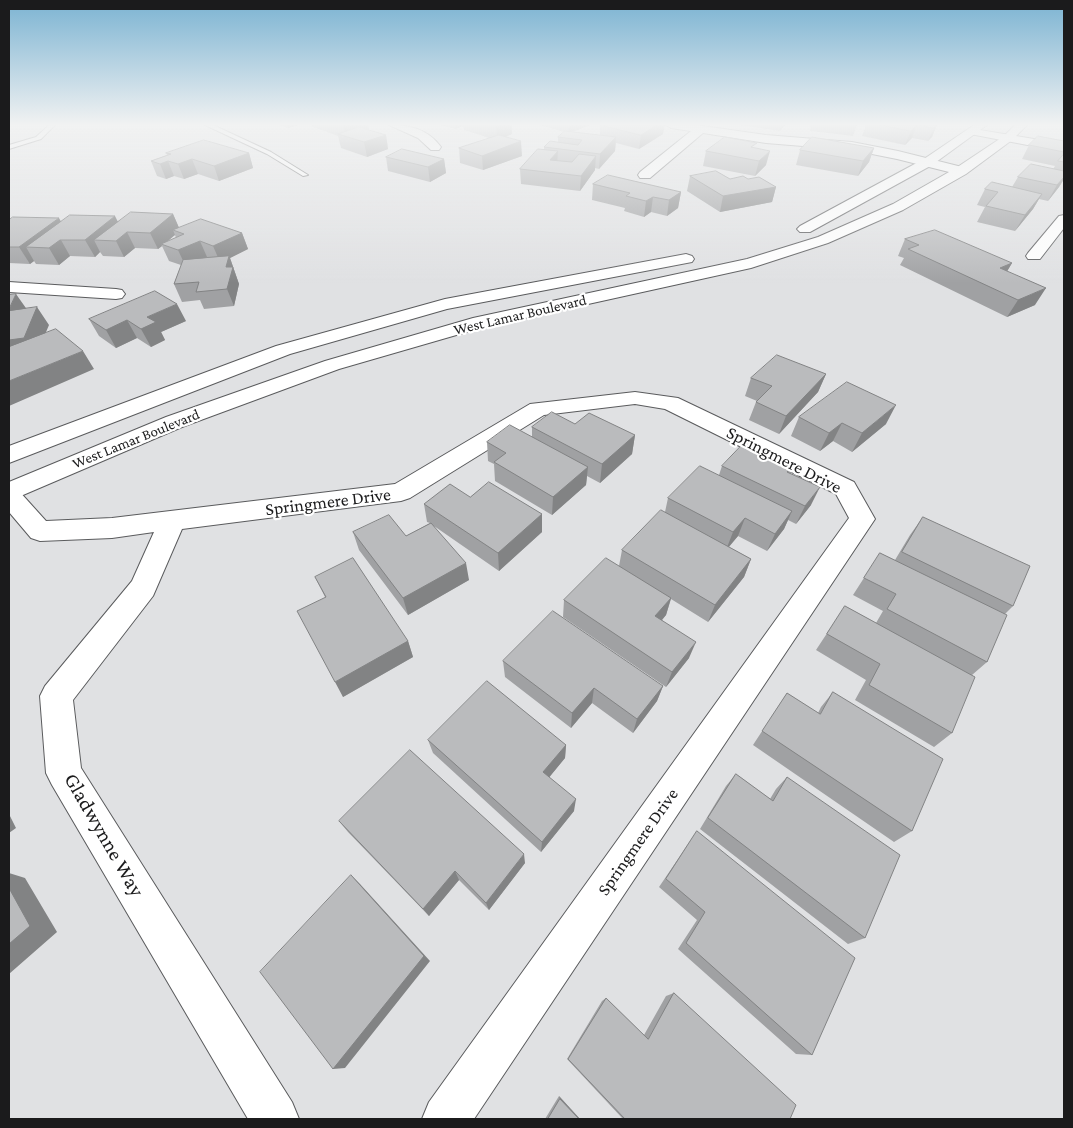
<!DOCTYPE html>
<style>
body{margin:0}
#map{position:relative;width:1073px;height:1128px;overflow:hidden;background:#e0e1e3;font-family:"Crimson Pro",serif}
canvas{display:block}
.frame{position:absolute;inset:0;border:10px solid #1b1b1c;pointer-events:none}
</style>
<div id="map">
<canvas width="1073" height="1128"></canvas>
<div class="frame"></div>
</div>
<script>
const ctx = document.querySelector('canvas').getContext('2d');
ctx.lineJoin = 'round';
function strokePath(path, color, width, dash) {
  ctx.strokeStyle = color;
  ctx.lineWidth = width;
  ctx.lineCap = dash ? 'butt' : 'round';
  ctx.setLineDash(dash || []);
  ctx.stroke(path);
}
function fill(path, color) {
  ctx.fillStyle = color;
  ctx.fill(path, 'evenodd');
}
function label(font, color, halo, rows, align = 'center') {
  ctx.font = font + ' "Crimson Pro",serif';
  ctx.lineWidth = 4.5;
  ctx.setLineDash([]);
  ctx.textBaseline = 'middle';
  ctx.strokeStyle = halo;
  ctx.fillStyle = color;
  for (const [text, x, y, turn = 0] of rows) {
    ctx.save();
    ctx.translate(x, y);
    ctx.rotate((+turn || 0) * Math.PI / 180);
    ctx.textAlign = isNaN(turn) ? turn : align;
    if (halo) ctx.strokeText(text, 0, 0);
    ctx.fillText(text, 0, 0);
    ctx.restore();
  }
}
const lane = new Path2D(`
 M49 125H55L41 139 9 149V145L36 137Z
 M205 125H213L271 152 308 175 303 176 267 154Z`);
const street = new Path2D(`
 M389 125C410 125 428 129 441 147L439 150H431L418 138Z
 M666 125H696L766 135 852 142 898 151 966 168 967 171 961 175 897 159 852 150 766 143 703 133 650 178H640L638 175 640 172 691 131 671 128Z
 M974 129 1064 144V152L970 134 968 132Z
 M1064 215V228L1040 259H1028L1026 256 1028 253 1059 216Z
 M9 282 116 289 122 290 125 294 122 298 116 299 9 292Z
 M635 392 678 398 854 482 875 519 474 1119H422L429 1102 849 518 836 494 665 409 635 404 544 415 410 498 401 501 182 529 153 596 73 700 81 768 292 1102 299 1119H248L52 785 46 773 40 696 45 686 132 581 154 532 112 538 40 541 31 538 9 512V487L18 490 46 521 112 518 395 484 530 404Z`);
const secondary = new Path2D(`
 M974 125H987L932 165 810 232H800L797 229 800 226 924 159Z
 M1015 125H1027L1012 140 966 174 903 210 828 243 751 268 484 327 339 369 182 427 9 501V482L166 417 325 361 473 318 747 259 818 237 893 204 956 168 1004 136Z
 M686 254 692 256 694 259 692 262 447 309 290 354 9 463V446L276 346 445 299Z`);
strokePath(lane, '#5a5b5d', 2);
strokePath(street, '#5a5b5d', 2);
strokePath(secondary, '#5a5b5d', 2);
fill(lane, '#fff');
fill(street, '#fff');
fill(secondary, '#fff');
fill(new Path2D(`
 M279 125H298L288 128Z
 M312 125H368L369 130 386 135 388 149 367 157 341 148 338 136 313 127Z
 M441 125H512V134L506 137 522 156 483 170 460 163 459 148 489 138 464 130 463 126 455 129Z
 M540 125H590L573 132 600 135V125L663 134 639 149 616 143 615 151 599 169 595 168V170L580 191 521 184 520 169 544 150V147L558 142V137L564 132Z
 M741 125H785L780 131Z
 M811 125H857L853 136 810 131Z
 M866 125H937L932 137 928 141 912 138 905 145 862 136Z
 M1064 141V179L1059 187 1048 201 1039 199 1033 209 1015 231 977 222 985 207 977 205 985 189 1012 187 1018 177 1053 169 1055 166 1022 159 1029 145Z
 M756 148 766 165 755 176 703 166 706 151Z
 M874 148 869 162 858 176 796 165 800 150Z
 M166 153H249L253 168 219 181 198 174 184 179 174 176 166 179 157 176 151 161 167 155Z
 M386 157 444 159 446 173 430 182 388 171Z
 M690 176 730 179H748L776 187 772 202 720 212 687 191Z
 M593 184 681 192 678 208 667 216 651 212 644 217 624 211 625 208 592 200Z
 M173 214 179 228 242 233 248 249 230 258 239 284 234 306 204 309 200 300 182 302 174 284 181 265 169 261 162 246 158 249 135 248 124 257 103 256 100 252 95 257 70 256 59 265 36 264 34 261 30 264 9 263V218L10 219 61 221H118ZM175 235 176 238 167 242 173 236Z
 M905 239 1012 263 1007 271 1035 305 1007 317 900 265 904 258 898 256Z
 M89 319 186 321 161 332 165 340 151 347 137 338 116 348 99 336Z
 M826 374 818 392 779 434 749 420 756 402 757 401 745 396 751 378Z
 M799 417 886 424 852 452 833 441 820 451 791 436Z
 M575 424 635 435 632 454 600 483 587 476 586 485 552 515 495 481 494 464 488 461 487 442 532 437V427Z
 M793 465 790 473 811 505 796 524 788 520 784 529 767 551 738 536 729 547 751 559 744 577 708 622 671 599 666 615 662 620 689 658 666 687 563 617 564 600 619 566 622 550 665 512 668 498 719 475 722 466Z
 M470 497 542 514V532L499 571 434 526 469 580 408 615 359 550 353 532 406 536 430 523 427 522 424 504Z
 M923 517 1013 606 1005 614 987 662 972 675 952 733 934 747 855 700 866 680 816 650 845 606 876 623 883 611 853 595 880 553 895 560 910 535Z
 M315 577 408 641 413 657 343 697 325 597Z
 M503 661 663 686 657 701 633 733 592 703 571 728 505 677Z
 M833 692 912 831 894 842 753 745 787 693 818 713 821 707Z
 M428 740 566 745 565 758 549 777 574 811 541 852 433 753Z
 M736 774 770 799 776 789 787 777 865 938 848 944 700 829 726 786Z
 M339 821 525 863 489 910 459 880 429 916 348 832Z
 M697 831 812 1055 796 1054 678 949 697 920 659 887Z
 M674 993 790 1119H623L567 1059 602 1001 606 998 644 1035 666 996Z
 M559 1096 580 1119H545Z`), '#a0a1a3');
fill(new Path2D(`
 M287 125H298L288 128Z
 M343 125H368L369 132 346 136Z
 M455 125H463V126L455 129Z
 M499 125H512V134L497 140 496 126Z
 M569 125H590L569 133Z
 M657 125H665L663 134 639 149 641 135Z
 M782 125H785L780 131Z
 M917 125 912 138 905 145 911 131Z
 M936 125H937L932 137 928 141 934 128Z
 M386 135 388 149 367 157 364 142Z
 M616 137 615 151 599 169 600 154Z
 M521 141 522 156 483 170 482 156Z
 M874 148 869 162 858 176 863 161Z
 M558 151 557 166 550 160Z
 M770 151 766 165 755 176 759 161Z
 M249 153 253 168 219 181 214 166Z
 M596 156 595 170 580 191 581 176Z
 M192 159 198 174 184 179 178 164Z
 M444 159 446 173 430 182 428 167Z
 M168 161 174 176 166 179 160 164Z
 M1064 177V179L1059 187 1048 201 1057 185Z
 M776 187 772 202 720 212 723 196Z
 M681 192 678 208 667 216 669 200Z
 M1042 194 1033 209 1015 231 1025 215Z
 M653 197 651 212 644 217 646 201Z
 M173 214 180 230H173L175 235 163 245 161 244 162 246 158 249 150 233Z
 M115 216 123 232 94 240 100 252 95 257 85 240Z
 M59 218 68 234 61 240 70 256 59 265 49 248 26 247 34 261 30 264 19 247Z
 M127 232 135 248 124 257 116 241Z
 M242 233 248 249 230 258 239 284 234 306 227 289 220 262 213 246Z
 M200 241 207 257 186 267 178 250Z
 M1012 263 1002 280 1000 268Z
 M1046 288 1035 305 1007 317 1018 300Z
 M16 294 28 311 9 313V309Z
 M177 304 186 321 161 332 165 340 151 347 141 329 147 317Z
 M37 307 49 325 36 356 9 360V340Z
 M127 320 137 338 116 348 106 330Z
 M83 351 94 369 9 406V381Z
 M826 374 818 392 779 434 786 416Z
 M896 405 886 424 852 452 862 433Z
 M842 423 833 441 820 451 829 433Z
 M635 435 632 454 600 483 602 464Z
 M588 467 586 485 552 515 553 497Z
 M820 487 811 505 796 524 805 506Z
 M792 511 784 529 767 551 775 534Z
 M542 514V532L499 571 498 553Z
 M745 518 738 536 726 550 733 532Z
 M751 559 744 577 708 622 715 605Z
 M466 563 469 580 408 615 403 598Z
 M671 598 666 615 651 633 655 616Z
 M408 641 413 657 343 697 335 682Z
 M696 642 689 658 666 687 672 672Z
 M663 686 657 701 633 733 637 719Z
 M594 688 592 703 571 728 572 713Z
 M566 745 565 758 543 785V772Z
 M576 799 574 811 541 852 542 842Z
 M9 814 16 828 9 833Z
 M524 854 525 863 489 910 486 903Z
 M455 871 459 880 429 916 423 909Z
 M9 873 25 878 57 932 9 974Z
 M351 875 360 884 430 961 345 1068 333 1069Z
 M559 1096 580 1119H579L560 1099Z`), '#828384');
const building = new Path2D(`
 M601 125H657L641 135Z
 M881 125H917L911 131Z
 M920 125H936L934 128Z
 M359 127 386 135 364 142 338 134Z
 M565 131 616 137 600 154 544 147 550 141 578 145 582 140 558 137Z
 M499 135 521 141 482 156 459 148Z
 M1038 136 1064 141V152L1029 145Z
 M725 137 757 143 751 147 770 151 759 161 706 151Z
 M812 137 874 148 863 161 800 150Z
 M204 140 249 153 214 166 192 159 178 164 168 161 160 164 151 161 171 154 166 153Z
 M402 149 444 159 428 167 386 157Z
 M538 149 558 151 550 160 572 162 579 154 596 156 581 176 520 169Z
 M1064 154V162L1058 161Z
 M1031 164 1064 171V177L1057 185 1018 177Z
 M716 171 730 179 743 176 748 179 759 177 776 187 723 196 690 176Z
 M608 175 681 192 669 200 653 197 646 201 626 196 630 193 593 184Z
 M992 182 1042 194 1025 215 986 206 998 192 985 189Z
 M131 212 173 214 150 233 127 232 116 241 94 240Z
 M70 215 115 216 85 240H60L49 248 26 247Z
 M13 217 59 218 19 247H9V220Z
 M201 219 242 233 213 246 200 241 178 250 161 244 184 234 173 230Z
 M935 230 1012 263 1000 268 1046 288 1018 300 908 249 919 245 905 239Z
 M229 256 226 267H233L227 289 196 292 199 282 174 284 183 260Z
 M155 291 177 304 147 317 156 322 141 329 127 320 106 330 89 319Z
 M16 294 9 309V295Z
 M37 307 24 338 9 340V311Z
 M56 329 83 351 9 381V347Z
 M777 355 826 374 786 416 756 402 772 386 751 378Z
 M847 382 896 405 862 433 842 423 829 433 799 417Z
 M552 412 575 424 589 413 635 435 602 464 532 427Z
 M510 425 588 467 553 497 494 462 506 453 487 442Z
 M745 442 793 465 787 472 820 487 805 506 722 466Z
 M700 466 792 511 775 534 745 518 733 532 668 498Z
 M489 482 542 514 498 553 424 504 450 484 470 497Z
 M661 510 751 559 715 605 622 550Z
 M389 515 406 536 431 523 466 563 403 598 353 532Z
 M923 517 1030 566 1013 606 902 552Z
 M880 553 1007 615 987 662 887 609 896 594 864 578Z
 M353 558 408 641 335 682 297 611 326 597 315 577Z
 M606 558 671 598 655 616 696 642 672 672 564 600Z
 M845 606 975 677 952 733 869 685 880 664 827 634Z
 M553 611 663 686 637 719 594 688 572 713 503 661Z
 M487 681 566 745 543 772 576 799 542 842 428 740Z
 M833 692 943 759 912 831 762 731 787 693 820 714Z
 M410 750 524 854 486 903 455 871 423 909 339 821Z
 M736 774 773 801 787 777 900 855 865 938 708 818Z
 M697 831 855 958 812 1055 686 943 705 912 666 879Z
 M351 875 424 956 333 1069 260 972Z
 M9 888 30 926 9 944Z
 M674 993 796 1105 790 1119H625L568 1059 606 998 648 1039Z
 M560 1099 579 1119H548Z`);
fill(building, '#babbbd');
strokePath(building, '#828384', 1);
const sky = ctx.createLinearGradient(0, 0, 0, 283);
sky.addColorStop(0, '#7bb3d2');
sky.addColorStop(0.44, '#f1f2f2');
sky.addColorStop(1, '#f1f2f200');
ctx.fillStyle = sky;
ctx.fillRect(0, 0, 1073, 283);
label('15px', '#1b1b1c', '#fff', [
 ["West Lamar Boulevard",520,315,-13],
 ["West Lamar Boulevard",136,439,-22]
]);
label('18px', '#1b1b1c', '#fff', [
 ["Springmere Drive",784,460,27],
 ["Springmere Drive",328,502,-7],
 ["Springmere Drive",638,842,-55]
]);
label('21px', '#1b1b1c', '#fff', [
 ["Gladwynne Way",104,835,60]
]);
</script>
